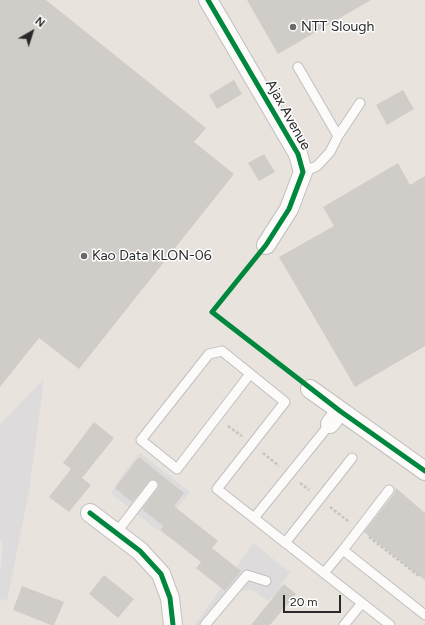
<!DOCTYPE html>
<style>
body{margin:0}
#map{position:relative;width:425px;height:625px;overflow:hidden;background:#e8e3dd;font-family:Figtree,sans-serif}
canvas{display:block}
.north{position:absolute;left:12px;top:12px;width:40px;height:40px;-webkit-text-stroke:3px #fff;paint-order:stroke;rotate:39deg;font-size:11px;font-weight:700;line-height:16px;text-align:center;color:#292929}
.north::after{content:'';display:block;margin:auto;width:14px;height:18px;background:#292929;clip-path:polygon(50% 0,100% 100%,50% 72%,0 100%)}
.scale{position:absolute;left:283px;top:595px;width:58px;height:18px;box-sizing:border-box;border:2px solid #292929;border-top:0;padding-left:5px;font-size:12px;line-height:14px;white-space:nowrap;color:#292929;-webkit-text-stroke:3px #fff;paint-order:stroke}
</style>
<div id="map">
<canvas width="425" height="625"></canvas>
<div class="north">N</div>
<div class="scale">20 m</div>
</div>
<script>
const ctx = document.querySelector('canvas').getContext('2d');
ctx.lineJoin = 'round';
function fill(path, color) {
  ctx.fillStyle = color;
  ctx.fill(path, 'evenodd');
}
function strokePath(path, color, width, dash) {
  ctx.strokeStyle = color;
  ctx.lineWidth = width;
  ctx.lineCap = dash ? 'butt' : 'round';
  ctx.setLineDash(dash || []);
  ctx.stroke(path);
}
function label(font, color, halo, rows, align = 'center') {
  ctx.font = font + ' Figtree,sans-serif';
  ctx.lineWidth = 3;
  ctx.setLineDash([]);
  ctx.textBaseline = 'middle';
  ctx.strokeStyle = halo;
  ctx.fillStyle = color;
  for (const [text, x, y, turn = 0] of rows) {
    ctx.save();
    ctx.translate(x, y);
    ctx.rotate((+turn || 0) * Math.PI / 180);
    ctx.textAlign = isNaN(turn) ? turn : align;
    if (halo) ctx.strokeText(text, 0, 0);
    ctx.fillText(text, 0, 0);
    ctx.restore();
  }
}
fill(new Path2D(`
 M44 379 29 491 7 601 0 599V575L3 543 0 540V424Z
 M140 453 190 492 158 531 111 493 124 472Z
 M253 543 290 572 281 585 292 594 284 605 272 597 268 601 253 590 234 591 210 625H195Z`), '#dedbdd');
fill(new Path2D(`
 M0 0H46L206 128 194 142 234 174 79 369 39 338 0 387Z
 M247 0H371L278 54Z
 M234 80 242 94 217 109 209 95Z
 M403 90 414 109 387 125 376 105Z
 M264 154 275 172 259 181 248 163Z
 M398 163 410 185 425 176V346L355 387 279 257 334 226 323 207Z
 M94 422 114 438 82 478 91 485 69 512 49 497 71 469 63 463Z
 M139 457 184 493 174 506 218 541 212 548 241 571 225 591 196 568 201 562 160 530 163 526 142 509 158 488 159 485 157 481 153 479 149 481 132 502 115 488Z
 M396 488 425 513V580L364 532 394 494Z
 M104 575 134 599 118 618 89 594Z
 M284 584 296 594 270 625H251Z
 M22 586 64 602 54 625H51L13 610Z`), '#d0cdc9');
const service = new Path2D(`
 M298 67 338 136
 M303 172 317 166 330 152 338 136 360 103
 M250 374 177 469 141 440 209 354 222 351 285 402 217 489 390 625
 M254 518 330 424
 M116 533 153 485
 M285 543 352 458
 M343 550 389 490
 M324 573 343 550 425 615
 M205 625 247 575 266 581
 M344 625 362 603`);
const minor = new Path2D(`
 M208 0 298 154 303 172 289 209 266 245
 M310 389 425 471
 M330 424 340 411
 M90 513 140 551 161 574 170 598 173 625`);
strokePath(service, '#c1bfbf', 11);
strokePath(minor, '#c1bfbf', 20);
strokePath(new Path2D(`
 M228 426 242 436
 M263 453 279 466
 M300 483 309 490
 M330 507 348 521
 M369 537 419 576`), '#c4c4c3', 2.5, [3, 2]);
strokePath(service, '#fcfbfa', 9);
strokePath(minor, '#fcfbfa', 18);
strokePath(new Path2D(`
 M208 0 298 154 303 172 289 209 266 245 212 312 340 411 425 471
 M90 513 140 551 161 574 170 598 173 625`), '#00873e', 5);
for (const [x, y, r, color] of [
 [293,27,4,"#6c6a68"],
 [84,256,4,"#6c6a68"]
]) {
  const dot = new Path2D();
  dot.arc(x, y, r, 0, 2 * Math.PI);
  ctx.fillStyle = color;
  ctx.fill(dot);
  strokePath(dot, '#fff', 1.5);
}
label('14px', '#292929', '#fff', [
 ["NTT Slough",301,27],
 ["Kao Data KLON-06",92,256]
], 'left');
label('14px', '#292929', '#fff', [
 ["Ajax Avenue",288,115,61]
]);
</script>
